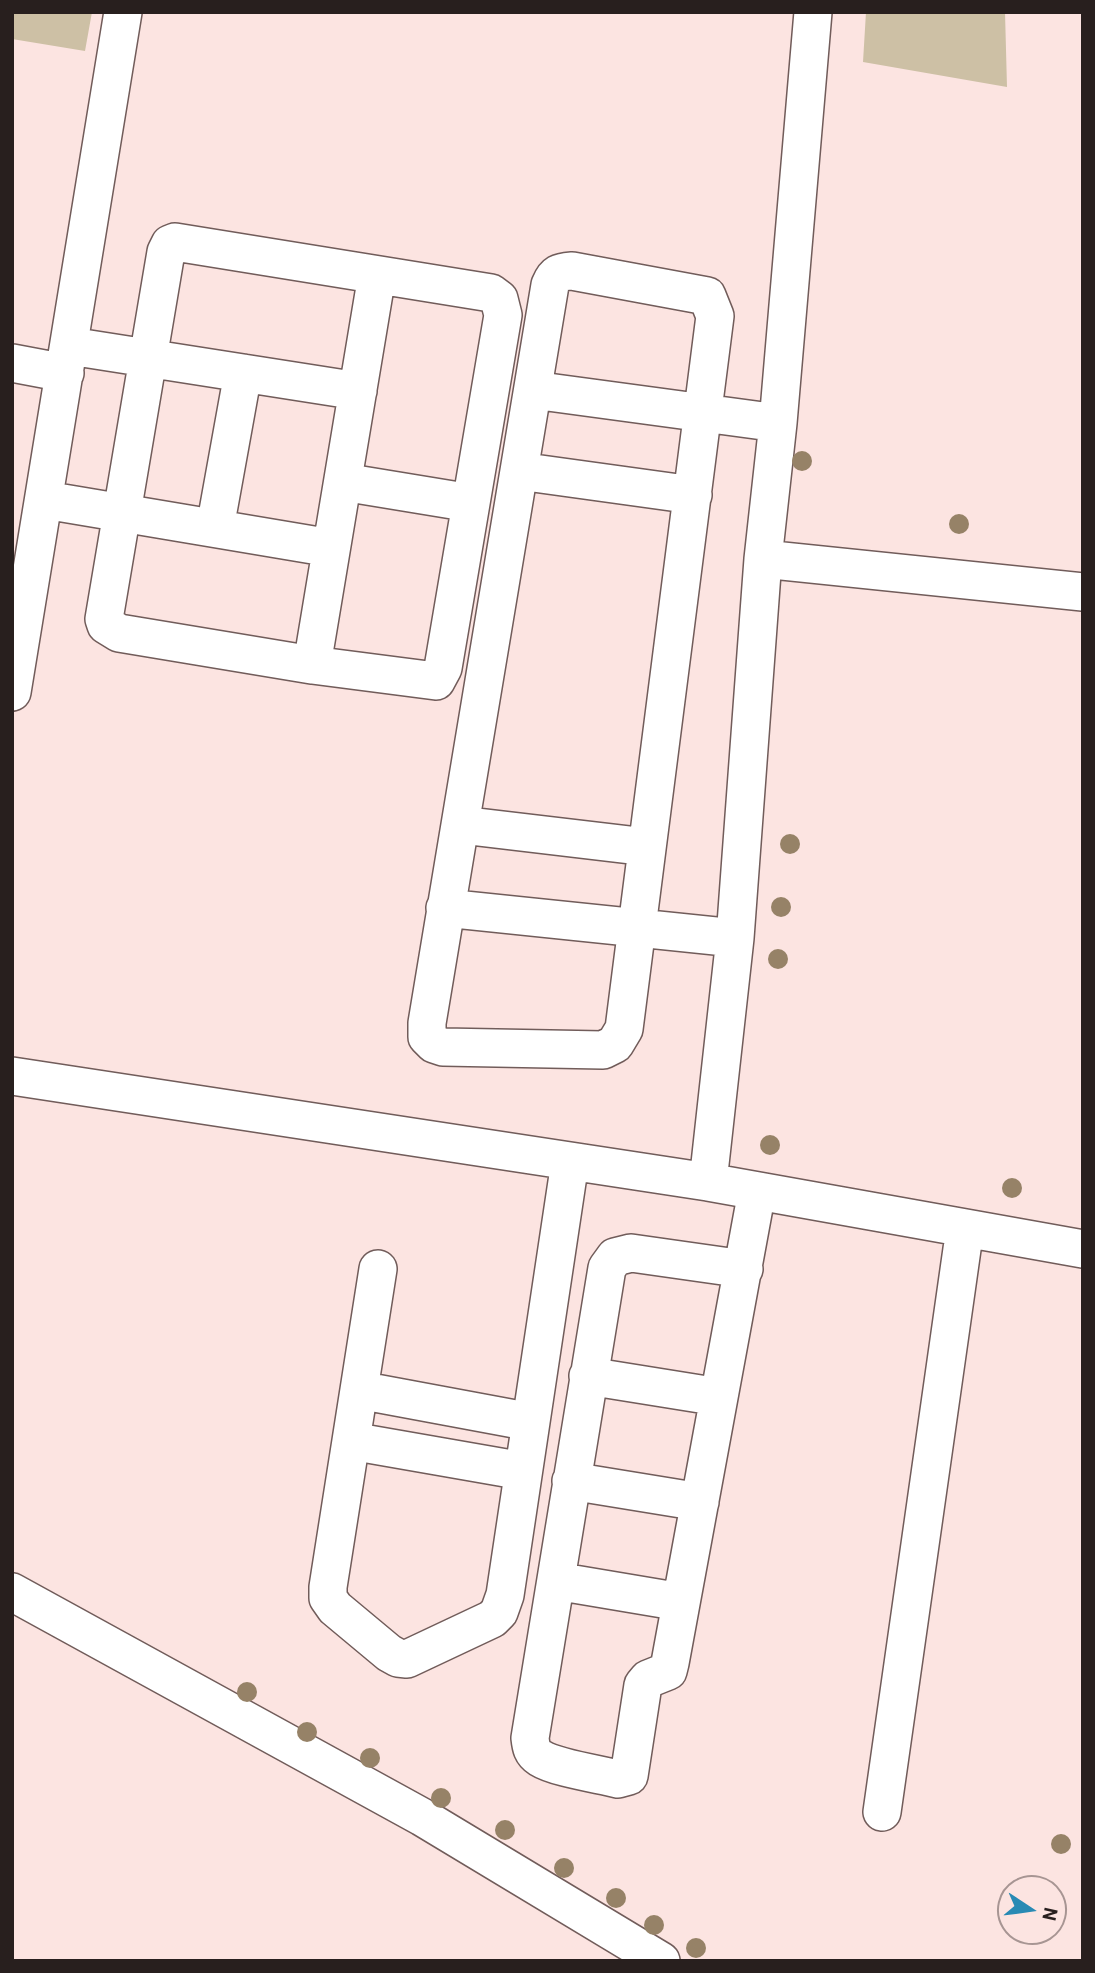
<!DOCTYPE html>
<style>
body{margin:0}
#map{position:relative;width:1095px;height:1973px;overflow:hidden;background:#fce4e1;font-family:Barlow,sans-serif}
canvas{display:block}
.frame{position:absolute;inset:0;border:14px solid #281f1e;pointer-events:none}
.north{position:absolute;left:997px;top:1875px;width:70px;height:70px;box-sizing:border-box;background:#fce4e1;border:2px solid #a79593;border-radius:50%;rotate:103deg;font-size:19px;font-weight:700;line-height:28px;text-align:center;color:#281f1e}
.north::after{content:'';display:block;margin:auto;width:24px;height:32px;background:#288ab4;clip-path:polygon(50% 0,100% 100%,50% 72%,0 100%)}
</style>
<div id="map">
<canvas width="1095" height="1973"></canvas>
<div class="frame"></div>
<div class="north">N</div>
</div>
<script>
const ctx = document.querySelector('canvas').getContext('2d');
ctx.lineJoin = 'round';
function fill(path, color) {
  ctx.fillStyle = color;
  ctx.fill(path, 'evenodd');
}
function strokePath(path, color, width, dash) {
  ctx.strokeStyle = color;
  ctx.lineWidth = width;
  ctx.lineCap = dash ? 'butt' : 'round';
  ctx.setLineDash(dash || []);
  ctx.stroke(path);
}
fill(new Path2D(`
 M12 12H92L85 51 12 39Z
 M866 12H1005L1007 87 863 62Z`), '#cdc0a5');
const minor = new Path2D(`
 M175 242 491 293 499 299 503 315 443 668 436 681 312 665 119 633 106 625 104 619 166 252 170 244Z
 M572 271 707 296 715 316 624 1029 615 1044 603 1050 443 1047 434 1044 427 1037V1023L550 285C555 273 559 272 572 271Z
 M70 346 358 391
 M12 363 65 373
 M533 390 778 423
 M519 471 693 495
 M343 482 471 503
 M45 500 331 548
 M215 528 243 373
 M763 559 1083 592
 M312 665 377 275
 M12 692 123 12
 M461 825 647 847
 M445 908 735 938
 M12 1076 708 1182 1083 1249
 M708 1182 735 938 763 559 778 423 813 12
 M378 1269 328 1587V1598L335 1608 389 1653 398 1658 407 1659 492 1619 499 1612 505 1595 570 1162
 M744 1269 631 1253 615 1257 607 1268 530 1738C531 1747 532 1753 540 1758 556 1768 598 1774 618 1779L629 1776 643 1685 648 1679 668 1671 670 1663 757 1191
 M588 1376 719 1397
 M359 1390 531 1422
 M351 1441 523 1471
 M571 1481 700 1502
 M556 1581 681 1602
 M12 1592 422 1817 661 1961
 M882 1812 965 1228`);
strokePath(minor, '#715c5a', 40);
strokePath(minor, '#fff', 37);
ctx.fillStyle = '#968267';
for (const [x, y] of [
 [802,461],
 [959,524],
 [790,844],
 [781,907],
 [778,959],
 [770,1145],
 [1012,1188],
 [247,1692],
 [307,1732],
 [370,1758],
 [441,1798],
 [505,1830],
 [1061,1844],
 [564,1868],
 [616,1898],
 [654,1925],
 [696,1948]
]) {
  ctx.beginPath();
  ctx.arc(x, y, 10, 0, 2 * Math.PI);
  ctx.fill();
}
</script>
